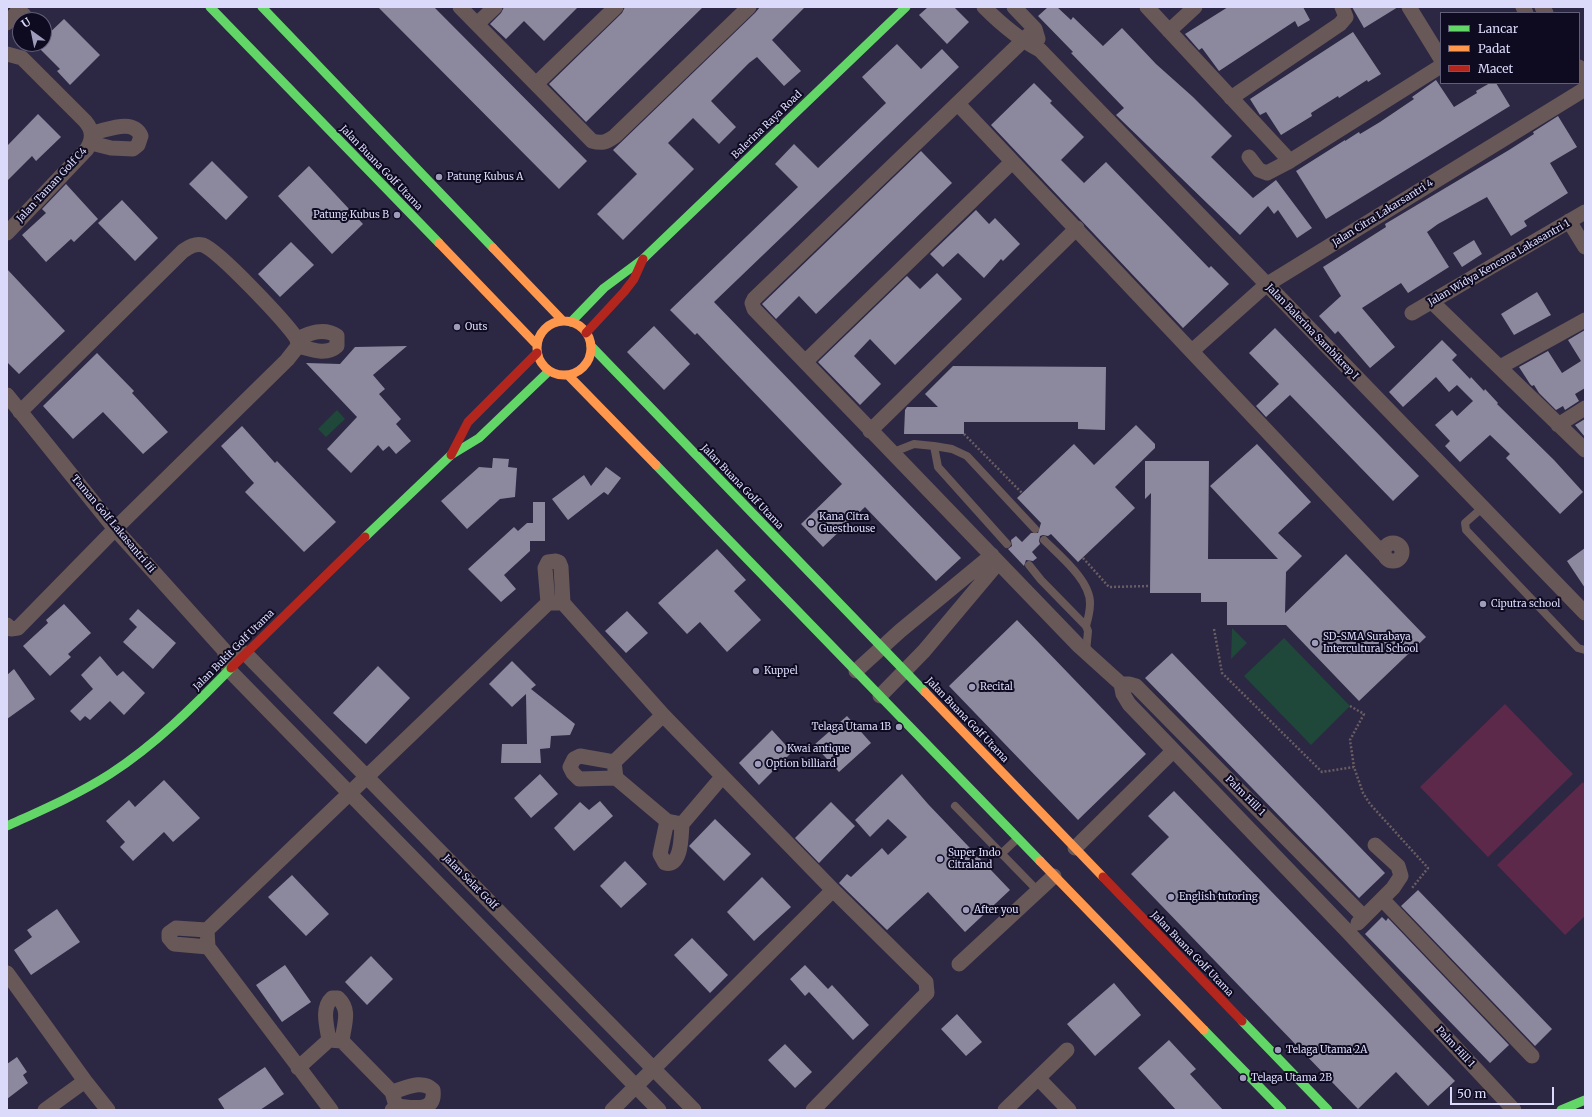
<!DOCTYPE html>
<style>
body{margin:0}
#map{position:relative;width:1592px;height:1117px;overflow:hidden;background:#2c2743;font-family:Merriweather,serif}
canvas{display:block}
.frame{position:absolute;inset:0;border:8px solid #dbdafb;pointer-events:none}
.legend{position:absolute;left:1440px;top:12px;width:140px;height:72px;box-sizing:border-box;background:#0e0b21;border:1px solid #605e78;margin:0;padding:5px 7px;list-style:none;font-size:12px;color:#dbdafb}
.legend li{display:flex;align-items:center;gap:8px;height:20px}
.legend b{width:20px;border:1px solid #605e78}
.north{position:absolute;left:12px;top:12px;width:40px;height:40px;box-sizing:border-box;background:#0e0b21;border:1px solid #605e78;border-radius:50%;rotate:327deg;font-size:11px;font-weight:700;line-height:16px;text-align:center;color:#dbdafb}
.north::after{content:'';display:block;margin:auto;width:14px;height:18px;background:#9e9bbb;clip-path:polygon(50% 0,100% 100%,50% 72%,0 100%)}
.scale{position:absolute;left:1450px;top:1087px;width:104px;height:18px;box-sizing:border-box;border:2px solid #dbdafb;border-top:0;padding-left:5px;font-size:12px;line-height:14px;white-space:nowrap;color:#dbdafb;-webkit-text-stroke:3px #0e0b21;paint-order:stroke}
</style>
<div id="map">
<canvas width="1592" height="1117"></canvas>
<div class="frame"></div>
<ul class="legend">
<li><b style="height:5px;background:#63d668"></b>Lancar</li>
<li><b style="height:5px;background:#ff974d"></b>Padat</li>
<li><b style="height:5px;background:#b3261e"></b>Macet</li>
</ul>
<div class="north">U</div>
<div class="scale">50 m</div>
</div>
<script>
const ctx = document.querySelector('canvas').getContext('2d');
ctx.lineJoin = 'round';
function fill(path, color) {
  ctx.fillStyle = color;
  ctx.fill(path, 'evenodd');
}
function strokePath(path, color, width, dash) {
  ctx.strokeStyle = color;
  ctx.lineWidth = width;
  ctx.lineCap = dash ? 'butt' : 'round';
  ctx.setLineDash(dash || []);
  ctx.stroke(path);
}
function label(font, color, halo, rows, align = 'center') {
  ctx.font = font + ' Merriweather,serif';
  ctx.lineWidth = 4;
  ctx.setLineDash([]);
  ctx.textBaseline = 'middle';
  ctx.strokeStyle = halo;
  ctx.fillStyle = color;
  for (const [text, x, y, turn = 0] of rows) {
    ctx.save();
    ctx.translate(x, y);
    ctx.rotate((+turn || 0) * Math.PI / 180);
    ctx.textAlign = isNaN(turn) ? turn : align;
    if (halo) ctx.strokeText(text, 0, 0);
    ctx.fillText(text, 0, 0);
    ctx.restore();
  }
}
fill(new Path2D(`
 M1505 704 1573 774 1488 857 1420 787Z
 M1583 782 1585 785V916L1565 935 1497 865Z`), '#5c294a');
fill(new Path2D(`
 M337 410 345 419 326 437 318 429Z
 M1232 628 1247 643 1231 659Z
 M1284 638 1350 706 1311 745 1244 676Z`), '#1f473a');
fill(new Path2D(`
 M378 7H434L587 161 559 189Z
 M504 7H578L544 41 524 21 506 39 490 24 501 13Z
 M625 7H703L586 122 549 84 622 13Z
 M760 7H805L772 40 801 71 784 86 757 57 749 63 711 101 736 127 719 144 693 118 668 143 694 169 623 240 597 214 637 174 613 150 755 13Z
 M928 7H954L969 22 947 44 919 15Z
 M1048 7H1057L1071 20 1073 17 1103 46 1122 28 1156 64 1193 97 1232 136 1211 157 1253 198 1276 180 1312 228 1297 238 1278 210 1274 214 1268 206 1240 235 1116 115 1124 108 1071 53 1073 52 1038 16Z
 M1228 7H1303L1310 20 1298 27 1295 21 1219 71 1202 48 1199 50 1185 34Z
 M1352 7H1398L1364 28Z
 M64 19 100 55 70 85 57 71 60 69 37 46 44 44V38Z
 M1353 32 1381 74 1368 82 1367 80 1339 98 1338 96 1311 113 1312 116 1281 135 1266 112 1260 115 1250 99Z
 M897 44 921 69 942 49 959 67 714 302 961 558 936 581 865 507 823 547 801 524 842 484 697 333 695 335 670 310 798 187 775 164 794 144 818 168 886 103 862 77Z
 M1436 80 1454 107 1477 93 1476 91 1490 83H1496L1510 106 1326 219 1296 171 1345 140V141L1359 132 1360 134 1380 122 1414 99 1412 97Z
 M1034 83 1052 101 1050 103 1084 137 1061 160 1084 183 1106 162 1209 268 1211 266 1229 284 1183 328 991 125Z
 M38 114 61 137 36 161 32 156 7 181V146Z
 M1558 116 1577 147 1550 163 1568 193 1524 221 1527 226 1511 236 1487 197 1438 224 1427 232 1449 267 1408 293 1401 283 1362 308 1395 347 1370 368 1338 331 1335 334 1319 316 1341 296 1323 267 1386 227 1385 224 1509 150 1534 134 1533 132Z
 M921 151 952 183 816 314 799 296 776 319 762 304Z
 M212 161 248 197 226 220 189 184Z
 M309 166 363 224 332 254 278 196Z
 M66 184 98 219 74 242 71 239 46 262 22 235 46 213 42 209Z
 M122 200 158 238 135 261 98 223Z
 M976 210 989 224 995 218 1020 244 1003 261 1001 259 984 278 958 253 943 267 930 254Z
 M1474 240 1482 254 1462 267 1453 253Z
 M291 242 314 265 280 297 258 274Z
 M7 269 65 331 19 374 7 362Z
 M937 273 962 299 895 365 870 339 854 356 881 384 860 405 818 362 907 276 920 289Z
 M1537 292 1551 315 1514 335 1501 314Z
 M654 326 690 364 664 390 627 352Z
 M1275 328 1419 476 1393 501 1290 395 1266 417 1256 406 1279 384 1249 353Z
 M1585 330V388L1575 394 1579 401 1565 410 1563 406 1556 410 1539 393 1534 385 1532 386 1530 384 1519 367 1548 351 1562 373 1581 361 1568 340Z
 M1442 340 1457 355 1452 360 1470 379 1471 377 1484 391 1485 389 1498 403 1497 404 1554 460 1583 492 1560 514 1506 458 1510 454 1490 435 1460 462 1445 446 1450 441 1435 425 1452 410 1457 416 1473 401 1457 385 1449 392 1436 377 1403 407 1389 392Z
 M407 346 373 375 385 389 379 394 401 419 396 424 411 441 396 454 389 446 383 451 378 445 351 473 327 449 357 417 306 363 340 364 355 347Z
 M97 353 134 391 132 393 168 432 143 454 103 412 73 439 43 406Z
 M953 366 1106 367 1105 430 1078 429V422H964V434H904L905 410 907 407H938L925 394Z
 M1585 419V437L1575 425Z
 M1136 425 1155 444V448L1115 487 1135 508 1078 562 1051 534 1048 536 1043 535 1040 536 1039 541 1040 544 1032 552 1037 558 1033 561 1026 560 1024 566 1008 549 1012 546 1011 540 1016 536 1022 542 1031 533H1038L1041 523 1017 498 1074 444 1094 465Z
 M242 426 275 463 277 461 336 522 304 552 245 492 254 483 221 446Z
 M1257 444 1311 502 1278 533 1302 556 1286 572 1285 613 1346 554 1426 637 1359 701 1286 625H1227V602H1201V593H1150L1151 493 1145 499V461H1209L1208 559H1278L1210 486Z
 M493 458 509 459 508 467 517 468 515 497 500 499 467 529 441 501 479 467 492 468Z
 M606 467 621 478 608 495 604 492 568 520 552 499 584 475 591 486Z
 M533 502H545V541H530V551L504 575 516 589 501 602 468 569 514 527 518 531 527 523H533Z
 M1585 548V588L1567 561Z
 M717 549 746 580 734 591 761 620 727 652 700 622 687 634 658 603Z
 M64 604 91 633 68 654 71 657 50 676 23 646 48 623 46 620Z
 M138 609 176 643 153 669 123 642 137 627 129 619Z
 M627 611 648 633 626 653 605 631Z
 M1017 620 1146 754 1078 820 949 686Z
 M1172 653 1385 873 1359 898 1145 678Z
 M100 656 117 676 123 671 145 693 124 715 110 701 90 720 85 716 80 721 70 711 93 689 81 675Z
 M512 661 536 685 531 689 575 724 570 735 551 736 550 748 540 749 541 763H501L502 744H527L526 694 512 707 489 684Z
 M378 666 410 698 366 744 333 713Z
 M14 669 35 699 7 719V675Z
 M847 716 871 743 839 772 814 745Z
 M772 730 792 752 759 785 739 763Z
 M540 774 558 794 531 818 514 798Z
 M902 774 928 804 1010 890 965 932 928 892 887 930 839 883 847 874 851 877 882 848 888 855 907 837 888 819 870 837 855 820Z
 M164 780 200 818 173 842 164 832 133 861 120 847 125 842 106 821 129 800 135 807Z
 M1174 791 1455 1081 1428 1106 1396 1072 1358 1109 1131 874 1169 837 1148 816Z
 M600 801 613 816 574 851 554 828 580 802 589 810Z
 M831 802 855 826 819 863 795 838Z
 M715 819 751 854 724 881 689 846Z
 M625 861 647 884 621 908 600 886Z
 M292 875 329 914 306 936 268 897Z
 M762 877 791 907 754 941 727 912Z
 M1418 890 1552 1029 1535 1046 1401 906Z
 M57 909 80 942 31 975 14 950 32 937 27 930Z
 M1382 917 1386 921 1388 918 1509 1045 1490 1063 1365 934Z
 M692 938 728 975 710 993 674 955Z
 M371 956 393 979 367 1005 345 982Z
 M285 965 311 1002 282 1022 256 985Z
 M805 965 828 989 832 985 869 1025 853 1040 809 992 805 996 790 979Z
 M1114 983 1141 1015 1095 1056 1067 1024Z
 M957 1014 982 1042 966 1056 941 1029Z
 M1169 1040 1196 1069 1190 1074 1223 1110H1176L1138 1068Z
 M785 1044 812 1072 795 1088 768 1060Z
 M17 1057 27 1072 23 1075 28 1083 7 1099V1064Z
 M265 1067 284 1094 260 1110H225L218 1099Z`), '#8c899f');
strokePath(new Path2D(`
 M964 434 1022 493
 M1083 558 1109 587 1150 586
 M1214 629 1222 673 1322 772 1354 767 1363 793 1370 804 1428 868 1412 888
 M1350 706 1364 714 1350 740 1354 767`), '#6a5e62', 2.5, [2, 2]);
strokePath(new Path2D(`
 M934 446 952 449 967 456 1035 529
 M891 453 914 444 934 446 938 467 1007 544
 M1482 508 1465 523 1466 530 1578 648 1585 650
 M1044 540C1060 556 1091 581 1090 604 1090 611 1088 619 1086 626
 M1029 565 1041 580 1086 626 1088 631 1086 652
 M955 806 1038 891
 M1001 854 1017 839`), '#685857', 8);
strokePath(new Path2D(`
 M460 7 592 141C602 144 607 142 615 136L749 7
 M984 7C1001 24 1018 39 1040 50L1585 613
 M1014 7 1035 29 1038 39
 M1147 7 1290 161
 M1409 7 1441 59
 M1523 7 1526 13
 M1542 7 1546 13
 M7 23 17 12 23 14 27 20
 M477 24 495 7
 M1035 29 754 299 752 303 754 309 1079 646 1121 684 1123 694 1129 704 1348 932 1514 1110
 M1169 31 1195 7
 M7 54 22 58 85 121C93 130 93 139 87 149L7 233
 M1579 67 1585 77
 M536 84 616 7
 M1231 98 1340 24 1346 17 1342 7
 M958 104 1383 554
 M91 143 111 148 133 149 138 145 141 136C133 118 108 130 92 133
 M1249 157 1259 170 1267 173 1290 161 1441 66
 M1569 221 1585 247
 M1432 302 1585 450
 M1412 313 1585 212
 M297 339C310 333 324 327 337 336V346C326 356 310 349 298 346
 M1192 351 1266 285 1585 89
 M805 362 1012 162
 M1500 367 1585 320
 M7 395 115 529 224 650 229 670 659 1110
 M1558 425 1585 408
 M870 431 1077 228
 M1384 552a9 9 0 1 1 18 0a9 9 0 1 1-18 0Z
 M548 603 545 568 548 562 556 561 559 562 561 567 563 603 663 715 833 890 926 982 927 993 919 1001 813 1110
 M7 625 11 629 18 628 115 529 287 360 298 346 297 339C286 322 219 251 203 245 195 243 189 247 183 251L20 412
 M237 652 245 653 694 1110
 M856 671 900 631 992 555
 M1121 684H1129L1136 686 1364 917
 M880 696 924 651 998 563
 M663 715 614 762 616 778 667 821 682 824 722 777
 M614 762 580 756 574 759 570 767 573 773 579 779 616 778
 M667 821 660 854 665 863C682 867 681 836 682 824
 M1075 848 1173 751
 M1382 899 1532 1056
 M1358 923 1393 888 1401 876 1398 866 1375 845
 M207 930 176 928 169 933V938L174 944 208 947
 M959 964 1054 876
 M7 973 85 1081 108 1110
 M329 1040C327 1027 321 1008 332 998H338C351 1010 344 1024 342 1041
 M298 1068 329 1040 342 1041 392 1092 396 1106 392 1110
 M1038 1078 1069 1110
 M392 1092C406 1088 422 1079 433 1090 436 1114 411 1107 396 1106
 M45 1110 85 1081
 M331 1110 208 947 207 930 548 603H558
 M612 1110 833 890
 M1005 1110 1067 1050`), '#685857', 15);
strokePath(new Path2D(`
 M210 7 439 243
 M262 7 493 248
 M571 322 604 288 643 259 906 7
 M591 346 925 692
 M656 465 1040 861
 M365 537 451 455 479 438 549 371
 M7 826C42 810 77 795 110 774 155 745 194 706 231 668
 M1242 1021 1328 1110
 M1204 1030 1282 1110
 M1561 1110 1585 1100`), '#63d668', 9);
strokePath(new Path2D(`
 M439 243 537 345
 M493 248 563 321
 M537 348a27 27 0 1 1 54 0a27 27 0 1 1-54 0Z
 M568 375 656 465
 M925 692 1103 877
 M1040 861 1204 1030`), '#ff974d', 9);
strokePath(new Path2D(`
 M586 333 624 292 634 279 643 259
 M451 455 468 422 537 353
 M231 668 365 537
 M1103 877 1242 1021`), '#b3261e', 9);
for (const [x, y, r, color] of [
 [439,177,4,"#9e9bbb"],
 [397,215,4,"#9e9bbb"],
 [457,327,4,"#9e9bbb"],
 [811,523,4,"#9e9bbb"],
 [1483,604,4,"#9e9bbb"],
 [1315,643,4,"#9e9bbb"],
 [756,671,4,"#9e9bbb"],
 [972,687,4,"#9e9bbb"],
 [899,727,4,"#9e9bbb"],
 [779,749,4,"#9e9bbb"],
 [758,764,4,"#9e9bbb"],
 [940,859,4,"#9e9bbb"],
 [1171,897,4,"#9e9bbb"],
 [966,910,4,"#9e9bbb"],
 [1278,1050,4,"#9e9bbb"],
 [1243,1078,4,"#9e9bbb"]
]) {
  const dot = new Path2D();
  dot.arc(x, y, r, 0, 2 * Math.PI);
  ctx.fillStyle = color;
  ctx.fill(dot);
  strokePath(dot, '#0e0b21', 1.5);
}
label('10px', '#dbdafb', '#0e0b21', [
 ["Balerina Raya Road",767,125,-44],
 ["Jalan Buana Golf Utama",381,168,46],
 ["Jalan Taman Golf C4",52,185,-47],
 ["Jalan Citra Lakarsantri 4",1383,213,-32],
 ["Jalan Widya Kencana Lakasantri 1",1499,263,-30],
 ["Jalan Balerina Sambikrep I",1312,332,46],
 ["Jalan Buana Golf Utama",742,487,46],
 ["Taman Golf Lakasantri Iii",113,524,50],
 ["Jalan Bukit Golf Utama",234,650,-45],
 ["Jalan Buana Golf Utama",967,720,46],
 ["Palm Hill 1",1245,796,45],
 ["Jalan Selat Golf",470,882,45],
 ["Jalan Buana Golf Utama",1192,954,46],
 ["Palm Hill 1",1455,1047,47]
]);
label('10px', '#dbdafb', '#0e0b21', [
 ["Patung Kubus A",447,177],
 ["Patung Kubus B",389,215,"right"],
 ["Outs",465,327],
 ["Kana Citra",819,517],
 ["Guesthouse",819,529],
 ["Ciputra school",1491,604],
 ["SD-SMA Surabaya",1323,637],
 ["Intercultural School",1323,649],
 ["Kuppel",764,671],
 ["Recital",980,687],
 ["Telaga Utama 1B",891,727,"right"],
 ["Kwai antique",787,749],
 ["Option billiard",766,764],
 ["Super Indo",948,853],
 ["Citraland",948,865],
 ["English tutoring",1179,897],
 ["After you",974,910],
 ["Telaga Utama 2A",1286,1050],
 ["Telaga Utama 2B",1251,1078]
], 'left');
</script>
